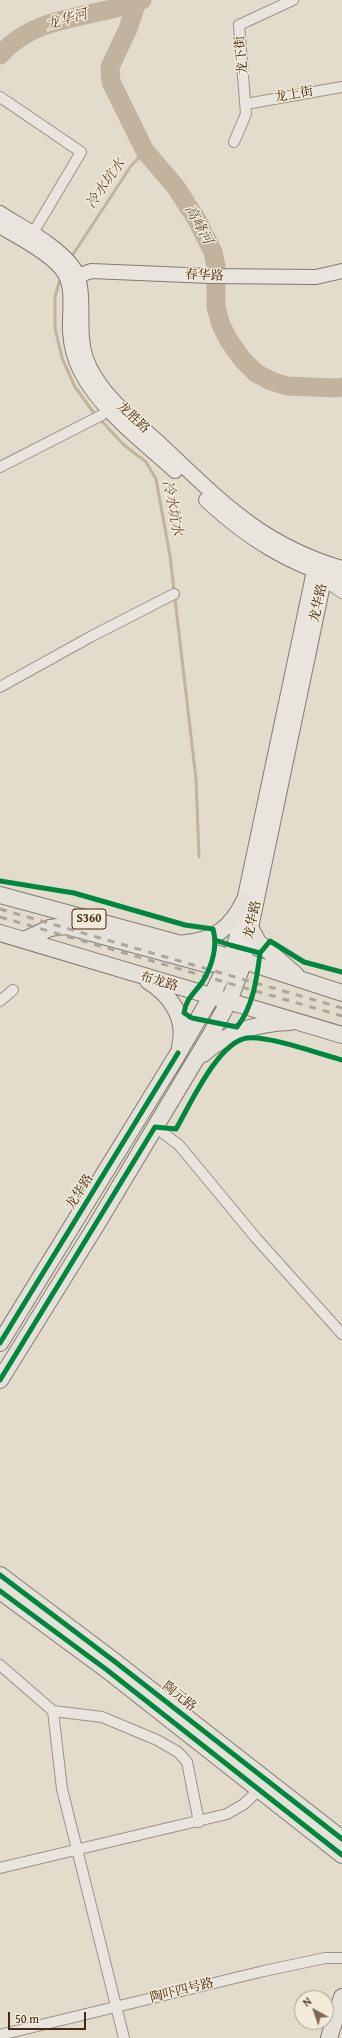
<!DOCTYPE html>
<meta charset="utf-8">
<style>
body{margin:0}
#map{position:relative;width:342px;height:2038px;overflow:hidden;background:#e3dccd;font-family:"Gentium Book Plus",serif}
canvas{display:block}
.north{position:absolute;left:294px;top:1990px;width:40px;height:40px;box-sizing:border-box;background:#f2ebd9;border:1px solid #ad9d89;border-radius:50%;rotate:320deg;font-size:11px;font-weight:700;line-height:16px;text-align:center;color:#452912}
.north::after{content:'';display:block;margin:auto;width:14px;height:18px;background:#7c6853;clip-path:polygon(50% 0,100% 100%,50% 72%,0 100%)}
.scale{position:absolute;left:8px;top:2012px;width:78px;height:18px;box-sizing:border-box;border:2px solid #452912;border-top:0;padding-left:5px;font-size:12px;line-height:14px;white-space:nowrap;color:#452912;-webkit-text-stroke:3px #f2ebd9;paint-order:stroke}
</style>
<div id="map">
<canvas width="342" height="2038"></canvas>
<div class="north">N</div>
<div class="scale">50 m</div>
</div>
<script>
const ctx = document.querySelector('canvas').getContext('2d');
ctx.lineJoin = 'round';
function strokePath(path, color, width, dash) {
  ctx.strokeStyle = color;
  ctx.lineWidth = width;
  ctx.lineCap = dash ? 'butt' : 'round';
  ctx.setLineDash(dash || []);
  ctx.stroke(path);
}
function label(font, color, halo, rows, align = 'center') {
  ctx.font = font + ' "Gentium Book Plus","Noto Serif SC",serif';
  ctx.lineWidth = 3;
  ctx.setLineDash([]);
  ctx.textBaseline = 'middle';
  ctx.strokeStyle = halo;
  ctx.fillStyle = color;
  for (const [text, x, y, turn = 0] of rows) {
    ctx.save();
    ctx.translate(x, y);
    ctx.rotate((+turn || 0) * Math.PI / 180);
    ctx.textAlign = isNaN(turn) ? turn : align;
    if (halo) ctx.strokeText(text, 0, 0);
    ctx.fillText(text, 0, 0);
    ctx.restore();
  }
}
strokePath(new Path2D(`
 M70 259 131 166 145 151
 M61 276 55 297V328L62 358 75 387 94 413 124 445 146 462 156 479 170 556 196 779 199 857`), '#c1b39d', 3);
strokePath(new Path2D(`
 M137 2 128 29 110 67 111 82 145 151 175 186 197 220 213 252 216 266V307L221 325 228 339 242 359 256 373 271 381 287 386 336 388 342 387
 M0 55C37 13 94 19 142 0`), '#c1b39d', 19);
const street = new Path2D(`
 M0 97 81 152 30 238
 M246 104 342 87
 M234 142 246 114 239 25 293 0
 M0 467 102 415
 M325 575 330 585 342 593
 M0 687 92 636 174 594
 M0 1001 13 990
 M155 1127 179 1145 256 1238 342 1334
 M0 1665 53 1711 102 1717 157 1740 178 1752 187 1762 199 1822
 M53 1711 62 1789 124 2038
 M0 1868 227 1814 244 1804 259 1790
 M0 2035 264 1971 325 1958H342`);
const secondary = new Path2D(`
 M0 213C23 228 57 245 73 267 85 283 80 318 82 338 83 351 87 364 94 375 109 401 135 421 157 441 218 498 259 544 342 568
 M0 226C19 238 54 255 65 274 74 290 69 314 70 332 71 345 74 358 80 370 100 410 142 441 175 471
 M70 279 91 271 210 276 316 277 342 271
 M206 500C248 539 287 563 342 580
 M230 958 236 939 314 571 319 565
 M244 961 325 575 323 566`);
const primary = new Path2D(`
 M0 895 244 961 342 993
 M251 929 258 942 296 975
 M0 933 342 1035
 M24 940 50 928 66 926 206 964 234 962
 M185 943C214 941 232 927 244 901
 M148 981C171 995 187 1019 180 1046
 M203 1054C227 1032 258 1023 290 1022
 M0 1343 176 1057 211 997 230 958
 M0 1380 97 1224 211 1034 229 1001 244 961
 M0 1575 114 1661 342 1839
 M0 1591 107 1670 342 1855
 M329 2038 342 1997`);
strokePath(street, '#9a9387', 12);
strokePath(secondary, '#837b70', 16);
strokePath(primary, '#837b70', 18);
strokePath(street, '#e9e5de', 10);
strokePath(secondary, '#e9e5de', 14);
strokePath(primary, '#e5e1d9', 16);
strokePath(new Path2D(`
 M0 909 342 1008
 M0 917 342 1016`), '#aba69d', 3, [7, 7]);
strokePath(new Path2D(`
 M0 881 74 893 185 925 213 929C218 946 212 966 203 981 195 993 186 998 184 1013L192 1018 237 1027
 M215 940 230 945 260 953 270 941 304 962 342 972
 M237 1027C253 1007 257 978 260 953
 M0 1343 178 1053
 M0 1380 155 1127 176 1129C190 1105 218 1042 247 1038 267 1035 320 1054 342 1060
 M0 1575 114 1661 342 1839
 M0 1591 107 1670 342 1855`), '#00873e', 5);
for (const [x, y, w] of [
 [89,919,34]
]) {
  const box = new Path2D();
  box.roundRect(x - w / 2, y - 10, w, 20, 3);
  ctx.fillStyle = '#f2ebd9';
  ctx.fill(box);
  strokePath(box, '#452912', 1);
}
label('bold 12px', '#452912', null, [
 ["S360",89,919]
]);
label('13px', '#452912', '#f2ebd9', [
 ["龙下街",242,55,-96],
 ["龙上街",294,95,-10],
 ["春华路",204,276,2],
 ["龙胜路",133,418,43],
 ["龙华路",319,603,-78],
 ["龙华路",253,920,-78],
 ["布龙路",159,982,16],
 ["龙华路",80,1192,-58],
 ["陶元路",179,1697,38],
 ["陶吓四号路",182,1991,-14]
]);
label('italic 14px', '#664d35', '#f2ebd9', [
 ["龙华河",67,20,-16],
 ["冷水坑水",106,184,-55],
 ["高峰河",198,225,61],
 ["冷水坑水",172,508,79]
]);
</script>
